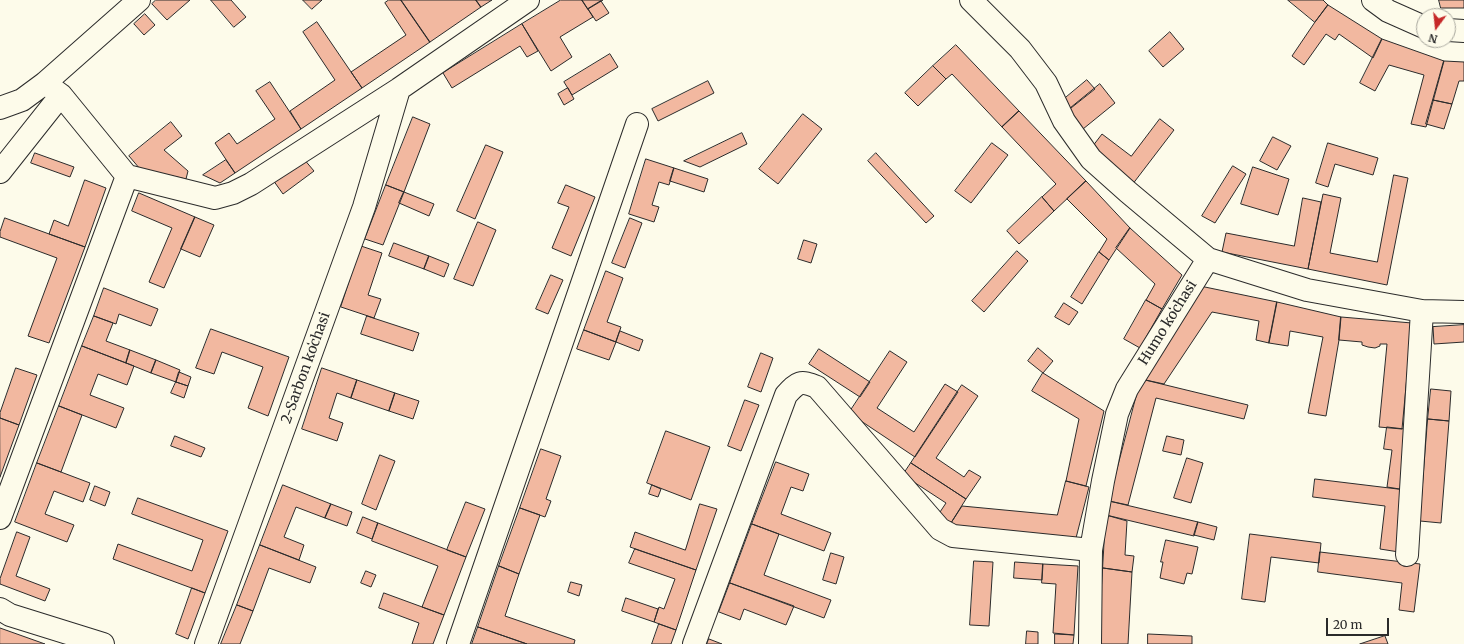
<!DOCTYPE html>
<meta charset="utf-8">
<style>
body{margin:0}
#map{position:relative;width:1464px;height:644px;overflow:hidden;background:#fdfbea;font-family:Merriweather,serif}
canvas{display:block}
.north{position:absolute;left:1416px;top:8px;width:40px;height:40px;box-sizing:border-box;background:#fdfbea;border:1px solid #a9a89e;border-radius:50%;rotate:195deg;font-size:11px;font-weight:700;line-height:16px;text-align:center;color:#2b2b2b}
.north::after{content:'';display:block;margin:auto;width:14px;height:18px;background:#c62828;clip-path:polygon(50% 0,100% 100%,50% 72%,0 100%)}
.scale{position:absolute;left:1326px;top:618px;width:63px;height:18px;box-sizing:border-box;border:2px solid #2b2b2b;border-top:0;padding-left:5px;font-size:12px;line-height:14px;white-space:nowrap;color:#2b2b2b;-webkit-text-stroke:3px #fdfbea;paint-order:stroke}
</style>
<div id="map">
<canvas width="1464" height="644"></canvas>
<div class="north">N</div>
<div class="scale">20 m</div>
</div>
<script>
const ctx = document.querySelector('canvas').getContext('2d');
ctx.lineJoin = 'round';
function fill(path, color) {
  ctx.fillStyle = color;
  ctx.fill(path, 'evenodd');
}
function strokePath(path, color, width, dash) {
  ctx.strokeStyle = color;
  ctx.lineWidth = width;
  ctx.lineCap = dash ? 'butt' : 'round';
  ctx.setLineDash(dash || []);
  ctx.stroke(path);
}
function label(font, color, halo, rows, align = 'center') {
  ctx.font = font + ' Merriweather,serif';
  ctx.lineWidth = 3;
  ctx.setLineDash([]);
  ctx.textBaseline = 'middle';
  ctx.strokeStyle = halo;
  ctx.fillStyle = color;
  for (const [text, x, y, turn = 0] of rows) {
    ctx.save();
    ctx.translate(x, y);
    ctx.rotate((+turn || 0) * Math.PI / 180);
    ctx.textAlign = isNaN(turn) ? turn : align;
    if (halo) ctx.strokeText(text, 0, 0);
    ctx.fillText(text, 0, 0);
    ctx.restore();
  }
}
const building = new Path2D(`
 M156 0H190L167 20 152 4Z
 M211 0H231L246 17 234 27Z
 M303 0H322L312 9Z
 M389 0H401L430 42 362 88 351 72 406 35 385 3Z
 M401 0H476L481 7 430 42Z
 M476 0H492L481 7Z
 M561 0H582L593 17 560 37 572 57 551 71 522 24Z
 M582 0H603L588 9Z
 M1288 0H1323L1328 5 1315 22Z
 M1439 0H1464V8H1441Z
 M601 1 609 13 596 21 588 9Z
 M1328 5 1382 39 1373 58 1339 34 1335 40 1326 34 1304 65 1292 56 1315 22Z
 M145 14 155 25 144 35 134 24Z
 M317 22 362 88 301 129 290 111 335 80 303 32Z
 M522 24 538 51 527 57 520 46 452 88 443 73Z
 M1170 32 1184 49 1163 67 1149 51Z
 M1382 39 1444 61 1426 127 1411 124 1424 75 1389 65 1375 91 1360 83Z
 M956 45 1019 111 1002 127 952 74 946 79 933 66Z
 M610 54 618 67 572 95 564 82Z
 M1444 61 1464 62V81H1459L1452 104 1433 100Z
 M933 66 946 79 918 106 905 93Z
 M1087 80 1095 89 1071 108 1063 100Z
 M708 81 714 93 658 121 652 109Z
 M270 82 301 129 235 173 215 143 229 133 237 144 275 119 256 91Z
 M1100 84 1115 103 1083 129 1067 111Z
 M568 88 574 99 564 105 558 94Z
 M1433 100 1452 104 1444 129 1426 124Z
 M1019 111 1086 181 1054 211 1042 197 1056 184 1002 127Z
 M803 114 822 129 778 184 759 169Z
 M413 117 430 124 404 192 386 185Z
 M1160 119 1174 130 1132 185 1089 151 1102 134 1131 156Z
 M171 122 182 136 164 150 188 171 186 179 140 169 129 156Z
 M742 133 747 144 700 167 684 161Z
 M1273 137 1291 146 1277 170 1260 161Z
 M992 143 1008 155 971 203 955 191Z
 M1328 143 1378 158 1373 175 1335 164 1328 187 1316 183Z
 M486 145 503 152 475 219 457 211Z
 M35 153 74 167 70 177 31 163Z
 M876 153 934 216 926 223 868 161Z
 M303 158 314 171 283 194 273 180Z
 M646 159 674 168 669 185 659 182 652 205 659 207 654 222 629 214Z
 M226 160 235 173 220 183 203 175Z
 M1233 166 1246 174 1215 223 1202 216Z
 M1253 167 1289 179 1278 215 1241 204Z
 M674 168 708 179 704 192 670 181Z
 M1394 175 1408 178 1387 285 1308 269 1323 194 1341 198 1330 253 1377 262Z
 M85 180 106 188 85 247 49 234 54 220 68 226Z
 M1086 181 1130 228 1109 260 1099 252 1107 239 1067 199Z
 M386 185 404 192 383 245 365 239Z
 M566 185 595 197 571 256 552 248 569 207 558 203Z
 M404 192 434 204 429 216 399 203Z
 M139 193 195 217 164 288 149 282 172 228 132 211Z
 M1042 197 1054 211 1019 244 1007 231Z
 M1303 198 1321 202 1308 269 1222 252 1226 233 1294 246Z
 M195 217 214 225 200 257 181 249Z
 M5 218 85 247 49 343 28 336 57 258 0 237V232Z
 M630 218 642 223 625 268 612 263Z
 M478 222 496 230 473 286 454 279Z
 M1130 228 1182 275 1162 309 1146 300 1155 284 1116 248Z
 M804 240 817 244 811 263 798 259Z
 M394 243 429 256 424 269 389 256Z
 M361 246 382 253 368 295 381 299 374 318 341 307Z
 M1017 251 1028 261 984 312 972 301Z
 M1099 252 1109 260 1082 304 1071 297Z
 M429 256 449 264 444 277 424 269Z
 M606 271 623 278 607 322 621 327 616 342 584 330Z
 M551 275 563 280 548 314 536 309Z
 M1200 286 1277 302 1269 343 1256 340 1259 321 1212 312 1164 384 1141 379Z
 M104 288 158 309 151 326 119 314 116 324 94 316Z
 M1146 300 1162 309 1140 348 1124 339Z
 M1277 302 1341 317 1339 340 1326 416 1308 413 1323 337 1290 331 1288 346 1269 343Z
 M1064 303 1078 312 1069 325 1055 317Z
 M94 316 113 323 106 341 130 350 126 363 82 346Z
 M367 316 419 333 413 351 361 334Z
 M1341 317 1412 323 1402 429 1379 427 1387 344H1380V346L1375 348 1368 347 1362 345V342L1339 340Z
 M1464 325V342L1434 344 1433 327Z
 M211 329 289 357 268 416 248 408 263 367 222 352 214 374 196 368Z
 M584 330 616 342 609 360 577 349Z
 M620 331 643 340 639 351 616 342Z
 M82 346 134 366 127 385 98 374 90 395 124 408 116 428 59 406Z
 M1038 348 1053 361 1043 373 1028 361Z
 M819 349 870 382 860 397 809 364Z
 M130 350 156 360 151 373 126 363Z
 M890 351 907 362 877 408 914 432 945 384 958 392 915 457 849 413Z
 M761 353 773 358 761 392 748 387Z
 M156 360 180 370 176 382 151 373Z
 M16 368 37 375 19 425 0 418V413Z
 M322 368 357 380 351 398 337 393 329 418 343 423 337 441 302 429Z
 M179 372 191 377 188 386 176 382Z
 M1043 373 1104 411 1086 486 1066 481 1079 419 1032 391Z
 M1141 379 1248 405 1244 419 1156 398 1128 505 1109 501Z
 M357 380 395 393 389 411 351 398Z
 M176 382 188 386 184 398 171 393Z
 M962 385 978 396 936 458 964 477 969 470 981 477 966 499 911 463Z
 M1431 389 1451 391 1449 421 1428 419Z
 M395 393 419 401 413 419 389 411Z
 M745 400 759 405 741 451 728 446Z
 M59 406 82 415 61 472 37 463Z
 M0 418 19 425 0 477Z
 M1428 419 1449 421 1441 523 1420 521Z
 M1387 427 1413 430 1406 490 1387 487 1392 450 1384 449Z
 M666 431 710 447 691 500 647 483Z
 M175 436 205 448 201 457 171 446Z
 M1167 436 1184 440 1181 455 1163 451Z
 M541 449 561 456 546 499 551 501 545 517 520 508Z
 M380 455 395 461 376 510 362 504Z
 M1187 458 1203 463 1191 503 1174 498Z
 M776 462 809 474 803 491 791 487 781 514 831 533 824 551 752 524Z
 M37 463 90 483 83 502 54 491 45 514 74 525 67 542 15 522Z
 M911 463 966 499 949 526 936 518 946 503 903 475Z
 M1315 479 1406 490 1399 552 1380 549 1385 506 1313 497Z
 M1066 481 1089 487 1076 538 949 526 962 506 1057 515Z
 M283 485 331 504 325 518 296 507 284 537 304 545 299 560 260 545Z
 M652 485 661 489 658 497 649 494Z
 M95 486 110 492 105 506 90 500Z
 M138 498 228 531 205 593 113 559 118 544 192 571 203 540 132 514Z
 M1109 501 1198 522 1194 536 1106 515Z
 M466 502 485 509 466 557 447 550Z
 M331 504 352 512 347 526 325 518Z
 M700 504 717 509 696 570 630 547 635 532 685 550Z
 M520 508 540 515 519 574 499 566Z
 M1106 515 1127 521 1125 555 1134 556 1132 572 1103 568Z
 M363 517 378 523 372 539 357 533Z
 M1198 522 1217 527 1214 540 1194 535Z
 M378 523 466 557 444 615 422 607 438 566 372 541Z
 M752 524 779 534 764 575 831 600 824 618 730 583Z
 M17 532 30 537 16 576 50 589 45 601 0 584V579Z
 M1250 534 1321 543 1319 563 1271 557 1265 602 1242 599Z
 M1166 540 1198 547 1192 574 1187 573 1184 584 1160 578 1163 562H1161Z
 M260 545 316 567 310 583 269 568 253 611 237 605Z
 M635 549 696 570 676 630 654 622 659 607 664 609 675 579 629 563Z
 M1320 552 1420 564 1414 612 1399 610 1402 583 1318 572Z
 M831 553 844 557 836 584 823 580Z
 M974 561 993 562 989 626 970 625Z
 M1015 562 1043 564 1042 580 1014 578Z
 M1043 564 1078 566 1074 635 1053 633 1056 584 1042 583Z
 M499 566 519 574 505 616 575 640 574 644H527L478 627Z
 M1103 568 1132 572 1128 644H1098Z
 M366 571 376 575 371 587 361 583Z
 M571 582 582 585 579 596 568 592Z
 M730 583 794 606 786 625 744 609 740 620 719 612Z
 M192 588 205 593 188 639 176 634Z
 M384 593 444 615 433 644H412L419 623 379 608Z
 M626 598 658 609 654 622 622 611Z
 M237 605 253 611 240 644H221Z
 M659 624 676 630 671 644H652Z
 M478 627 527 644H472Z
 M0 628 45 644H0Z
 M1027 631 1038 632V644H1026Z
 M1055 634 1074 635 1073 644H1055Z
 M1148 634 1192 636V644H1148Z
 M1385 636 1388 644H1360Z
 M709 639 722 644H707Z`);
fill(building, '#f2b8a0');
strokePath(building, '#2b2b2b', 1);
const minor = new Path2D(`
 M971 0 1020 49 1046 83 1064 121 1091 159 1128 192 1208 259
 M1373 0 1388 11 1424 27
 M1448 30 1464 31
 M45 83 61 95 127 176 215 198 233 193 251 184 399 89 528 0
 M0 108 22 100 45 83 139 0
 M0 172 61 95
 M0 518 127 176
 M1407 555 1422 311
 M0 609 10 615 103 644
 M206 644 364 207 399 89
 M458 644 637 124
 M694 644 786 395C798 382 800 380 817 387L940 529 953 536 1091 550
 M1090 644 1091 550 1103 481 1117 414 1127 389 1208 259 1307 290 1422 311 1464 312`);
strokePath(minor, '#2b2b2b', 24);
strokePath(minor, '#fdfbea', 22);
label('14px', '#2b2b2b', '#fdfbea', [
 ["Humo koʻchasi",1168,323,-58],
 ["2-Sarbon koʻchasi",306,368,-70]
]);
</script>
